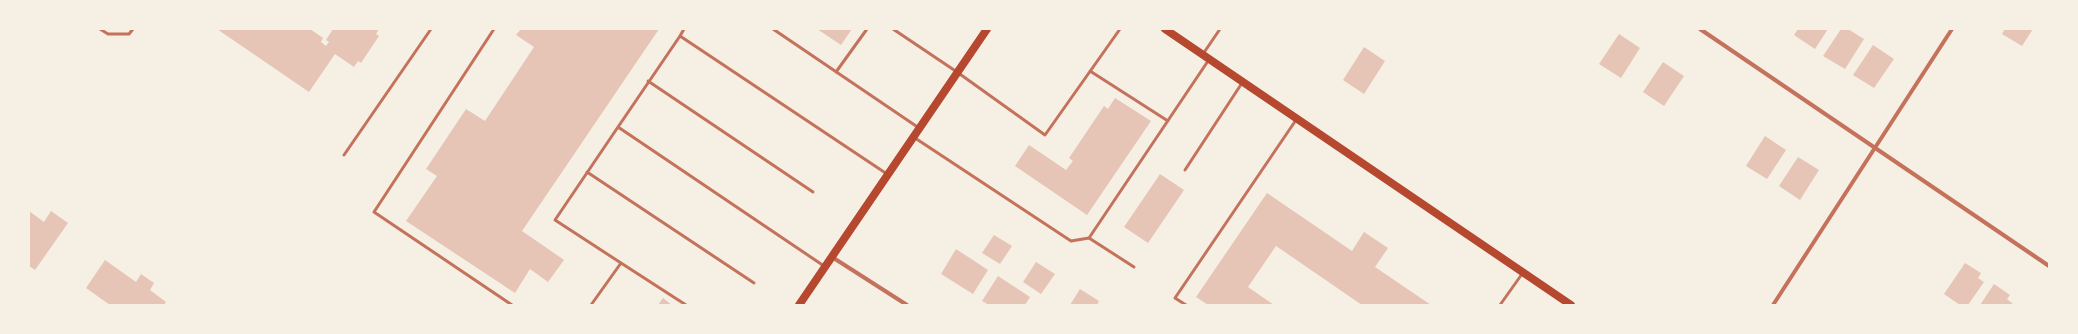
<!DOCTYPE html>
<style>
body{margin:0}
#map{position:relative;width:2078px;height:334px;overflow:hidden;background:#f6efe4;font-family:Inter,sans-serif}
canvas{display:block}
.frame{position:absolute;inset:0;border:30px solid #f6efe4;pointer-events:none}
</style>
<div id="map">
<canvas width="2078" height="334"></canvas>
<div class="frame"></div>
</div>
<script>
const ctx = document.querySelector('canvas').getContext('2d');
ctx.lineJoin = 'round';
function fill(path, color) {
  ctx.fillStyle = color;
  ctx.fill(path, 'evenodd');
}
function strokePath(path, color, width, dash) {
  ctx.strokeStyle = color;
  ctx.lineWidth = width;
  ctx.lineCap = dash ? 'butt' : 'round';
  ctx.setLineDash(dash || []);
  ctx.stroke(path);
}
fill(new Path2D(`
 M217 29H310L323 38 321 42 326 46 329 42 326 40 333 29H379L376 34 379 36 361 63 358 61 354 67 335 54 309 92Z
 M521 29H659L522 231 564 260 548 282 530 269 515 293 406 221 437 176 426 169 466 109 485 121 534 47 516 35Z
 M817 29H852L841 45Z
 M1798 29H1828L1815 49 1794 35Z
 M1841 29H1848L1864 39 1845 69 1823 56Z
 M2005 29H2033L2022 46 2002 34Z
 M1619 34 1640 48 1621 78 1599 64Z
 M1873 45 1894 59 1874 88 1853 75Z
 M1364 47 1385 61 1364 94 1343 80Z
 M1663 62 1684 76 1664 106 1643 92Z
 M1115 98 1151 121 1087 215 1015 166 1029 145 1066 170 1073 161 1069 158 1104 106 1108 109Z
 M1765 136 1786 150 1767 179 1746 166Z
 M1798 157 1819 170 1800 200 1779 186Z
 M1160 174 1184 190 1148 243 1124 227Z
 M1267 193 1352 251 1364 232 1388 248 1375 267 1431 305H1362L1276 246 1248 287 1274 305H1208L1196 297Z
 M29 211 44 222 51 211 68 223 35 270 29 266Z
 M994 235 1012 246 1000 264 982 253Z
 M956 249 988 270 973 294 941 274Z
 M105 260 136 282 141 274 154 283 150 290 166 302 164 305H110L86 288Z
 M1036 262 1055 274 1041 294 1023 282Z
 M1965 263 1981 273 1978 278 1984 282 1968 305H1960L1944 294Z
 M998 276 1030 297 1025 305H989L982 301Z
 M1994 284 2010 295 2007 299 2013 304 2012 305H1980Z
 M1080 289 1099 301 1097 305H1070Z
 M663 298 672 305H658Z`), '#e6c5b7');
strokePath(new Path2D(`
 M100 29 108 34H129L133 29
 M494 29 374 212 512 305
 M773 29 919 128
 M893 29 957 72 1045 135 1120 29
 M680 36 684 29
 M1203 54 1220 29
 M1090 71 1168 121
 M836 72 867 29
 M648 81 813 192
 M618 127 680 36 887 174
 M915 138 1071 241 1089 238
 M344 155 431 29
 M1185 170 1242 83
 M587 172 754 283
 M621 263 555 220 618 127 824 266
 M1134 267 1089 238 1208 61
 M591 305 621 263 686 305
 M1186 305 1175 298 1296 120
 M1500 305 1522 274`), '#c5725c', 3);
strokePath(new Path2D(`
 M1700 29 2049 266
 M832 257 907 305
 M1773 305 1952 29`), '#c5725c', 4);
strokePath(new Path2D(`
 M1165 29 1571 305
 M799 305 987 29`), '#b5482f', 8);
</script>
